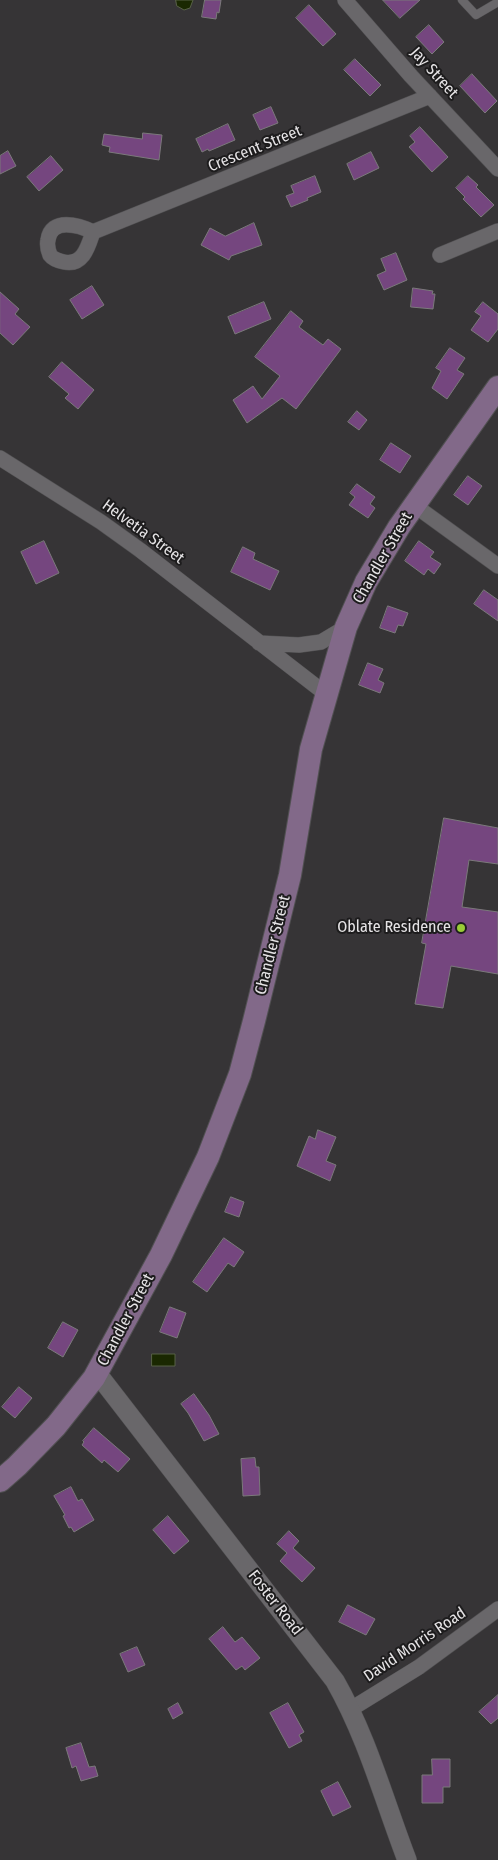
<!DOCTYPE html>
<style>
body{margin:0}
canvas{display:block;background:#363436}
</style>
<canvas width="498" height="1860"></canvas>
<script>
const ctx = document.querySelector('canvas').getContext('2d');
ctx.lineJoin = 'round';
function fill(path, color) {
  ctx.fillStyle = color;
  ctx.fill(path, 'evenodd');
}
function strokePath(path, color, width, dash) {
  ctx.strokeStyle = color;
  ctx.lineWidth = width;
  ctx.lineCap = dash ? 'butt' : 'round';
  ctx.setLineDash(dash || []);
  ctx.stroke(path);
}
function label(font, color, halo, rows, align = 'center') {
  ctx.font = font + ' "Fira Sans Condensed",sans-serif';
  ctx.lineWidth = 4;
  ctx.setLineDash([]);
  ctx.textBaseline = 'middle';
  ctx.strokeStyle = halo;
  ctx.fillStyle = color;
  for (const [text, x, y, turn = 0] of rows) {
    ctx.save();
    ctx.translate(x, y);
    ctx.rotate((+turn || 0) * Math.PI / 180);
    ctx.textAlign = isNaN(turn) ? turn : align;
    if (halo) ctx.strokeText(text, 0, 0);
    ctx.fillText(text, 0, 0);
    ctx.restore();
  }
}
const water = new Path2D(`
 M176 0H193L190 8 184 10 177 6Z
 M152 1354H175V1366H152Z`);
fill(water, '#1a2801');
strokePath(water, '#576046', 1);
const building = new Path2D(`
 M205 0H221L219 13 217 12 216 19 202 17Z
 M383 0H420L400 18Z
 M309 5 336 34 323 46 296 18Z
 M429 25 444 42 432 54 416 37Z
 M355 59 381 85 370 96 344 70Z
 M472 74 497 101 485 113 460 86Z
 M271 107 278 123 260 130 253 115Z
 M228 124 235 140 209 151 208 149 202 152 196 139Z
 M420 127 448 157 432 172 409 147 415 142 410 136Z
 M143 133 162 135 159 160 109 152 110 147 102 145 104 134 142 139Z
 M8 151 16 166 0 174V156Z
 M371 152 379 168 354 180 347 164Z
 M51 156 63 170 39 191 27 177Z
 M315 176 321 192 307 198 308 200 291 207 286 196 294 193 291 186Z
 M468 176 478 185 476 187 494 205 481 217 463 199 465 197 456 188Z
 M254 223 262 245 231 256 229 260 201 245 210 228 225 236Z
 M396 253 407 280 384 290 377 275 386 271 381 259Z
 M92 286 104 305 82 319 70 300Z
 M413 288 433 291 432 294H435L433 309 411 307Z
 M0 292 19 309 15 314 30 327 13 345 0 333Z
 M264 302 271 319 235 334 228 317Z
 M483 302 498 314V329L488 342 471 330 481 316 475 312Z
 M291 311 303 321 299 327 323 345 328 339 341 349 296 409 282 398 247 423 233 400 253 386 262 399 280 376 255 357Z
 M450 348 465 358 457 370 464 374 447 399 432 388 441 371 436 368Z
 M62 362 94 390 78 409 65 398 69 394 49 377Z
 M357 411 367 420 359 430 348 422Z
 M391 443 411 456 400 473 380 460Z
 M468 476 482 486 468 505 454 495Z
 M357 484 375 497 370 504 375 508 368 518 349 505 355 497 350 493Z
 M44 541 59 573 36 584 21 552Z
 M419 541 434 552 430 557 441 564 434 574 428 569 424 575 405 561Z
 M243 547 255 553 253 559 279 571 270 590 231 572Z
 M484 590 498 600V621L474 604Z
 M388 606 408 613 403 626 398 625 395 633 380 628Z
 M368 663 383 669 378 680 384 683 380 693 359 685Z
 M444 818 498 828V864L469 860 462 907 498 912V974L451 966 443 1008 415 1004 426 944 422 943Z
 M318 1130 336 1137 326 1161 336 1165 330 1181 297 1166 309 1136 315 1139Z
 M231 1197 244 1202 239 1217 225 1212Z
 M224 1238 244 1252 234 1267 228 1263 207 1292 193 1282Z
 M170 1307 186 1313 177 1338 160 1332Z
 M63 1322 78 1330 63 1357 48 1348Z
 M19 1387 32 1398 15 1418 2 1407Z
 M194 1394 209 1415 219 1434 204 1441 188 1413 181 1404Z
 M94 1428 130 1459 118 1472 104 1460 102 1463 82 1445 84 1442 83 1441Z
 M255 1458 256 1467H259L260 1495 243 1496 241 1459Z
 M71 1487 78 1501 82 1499 94 1520 74 1532 71 1527 69 1528 63 1516 65 1515 54 1496Z
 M168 1516 189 1541 174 1554 153 1530Z
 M289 1531 299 1541 293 1548 315 1568 302 1582 280 1561 287 1553 277 1544Z
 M348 1605 375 1619 366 1635 339 1622Z
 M223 1627 235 1642 242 1637 260 1658 245 1670 242 1666 236 1670 209 1639Z
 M137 1647 145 1665 128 1672 120 1654Z
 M498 1695V1718L491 1724 479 1712Z
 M178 1703 183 1713 173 1719 168 1709Z
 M288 1703 304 1732 299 1735 302 1741 289 1748 270 1713Z
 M81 1743 89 1767 95 1766 98 1776 81 1781 76 1766 72 1768 66 1748Z
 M432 1759H450V1787H443V1803H422V1775H432Z
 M338 1782 351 1807 333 1816 321 1791Z`);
fill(building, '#75467f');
strokePath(building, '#7b797b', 1);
const service = new Path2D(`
 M462 0 476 15 498 2`);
const minor = new Path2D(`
 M345 0 411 76 498 169
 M93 232C88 247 83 266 64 262 59 261 53 259 50 255 48 250 47 244 48 240 51 217 79 225 93 232L430 96
 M440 255 498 231
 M0 458 101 522 140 550 326 694
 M414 505 498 566
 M259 643 299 645 321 642 346 627
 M351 1709 419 1667 498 1609`);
const tertiary = new Path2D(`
 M97 1373 335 1681C367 1737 384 1800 407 1860`);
const secondary = new Path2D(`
 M0 1481 17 1466 56 1426 94 1378 161 1255 208 1157 240 1074 254 1021 290 875 311 749 346 627 366 582 399 527 498 387`);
strokePath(service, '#515052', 9);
strokePath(minor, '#515052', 16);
strokePath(tertiary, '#515052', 20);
strokePath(secondary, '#515052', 24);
strokePath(service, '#69676a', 8);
strokePath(minor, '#69676a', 15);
strokePath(tertiary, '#69676a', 19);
strokePath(secondary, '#826989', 22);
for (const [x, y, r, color] of [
 [461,928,5,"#99cb36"]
]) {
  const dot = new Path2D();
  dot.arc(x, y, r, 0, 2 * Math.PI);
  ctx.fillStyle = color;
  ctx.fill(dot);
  strokePath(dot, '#1d1c1d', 2);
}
label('16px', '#e6e4e6', '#1d1c1d', [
 ["Jay Street",434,73,48],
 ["Crescent Street",255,149,-22],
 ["Helvetia Street",143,532,36],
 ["Chandler Street",383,558,-60],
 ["Chandler Street",273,945,-76],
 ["Chandler Street",126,1320,-62],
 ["Foster Road",275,1603,52],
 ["David Morris Road",415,1645,-34]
]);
label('16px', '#e6e4e6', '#1d1c1d', [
 ["Oblate Residence",451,928]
], 'right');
</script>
